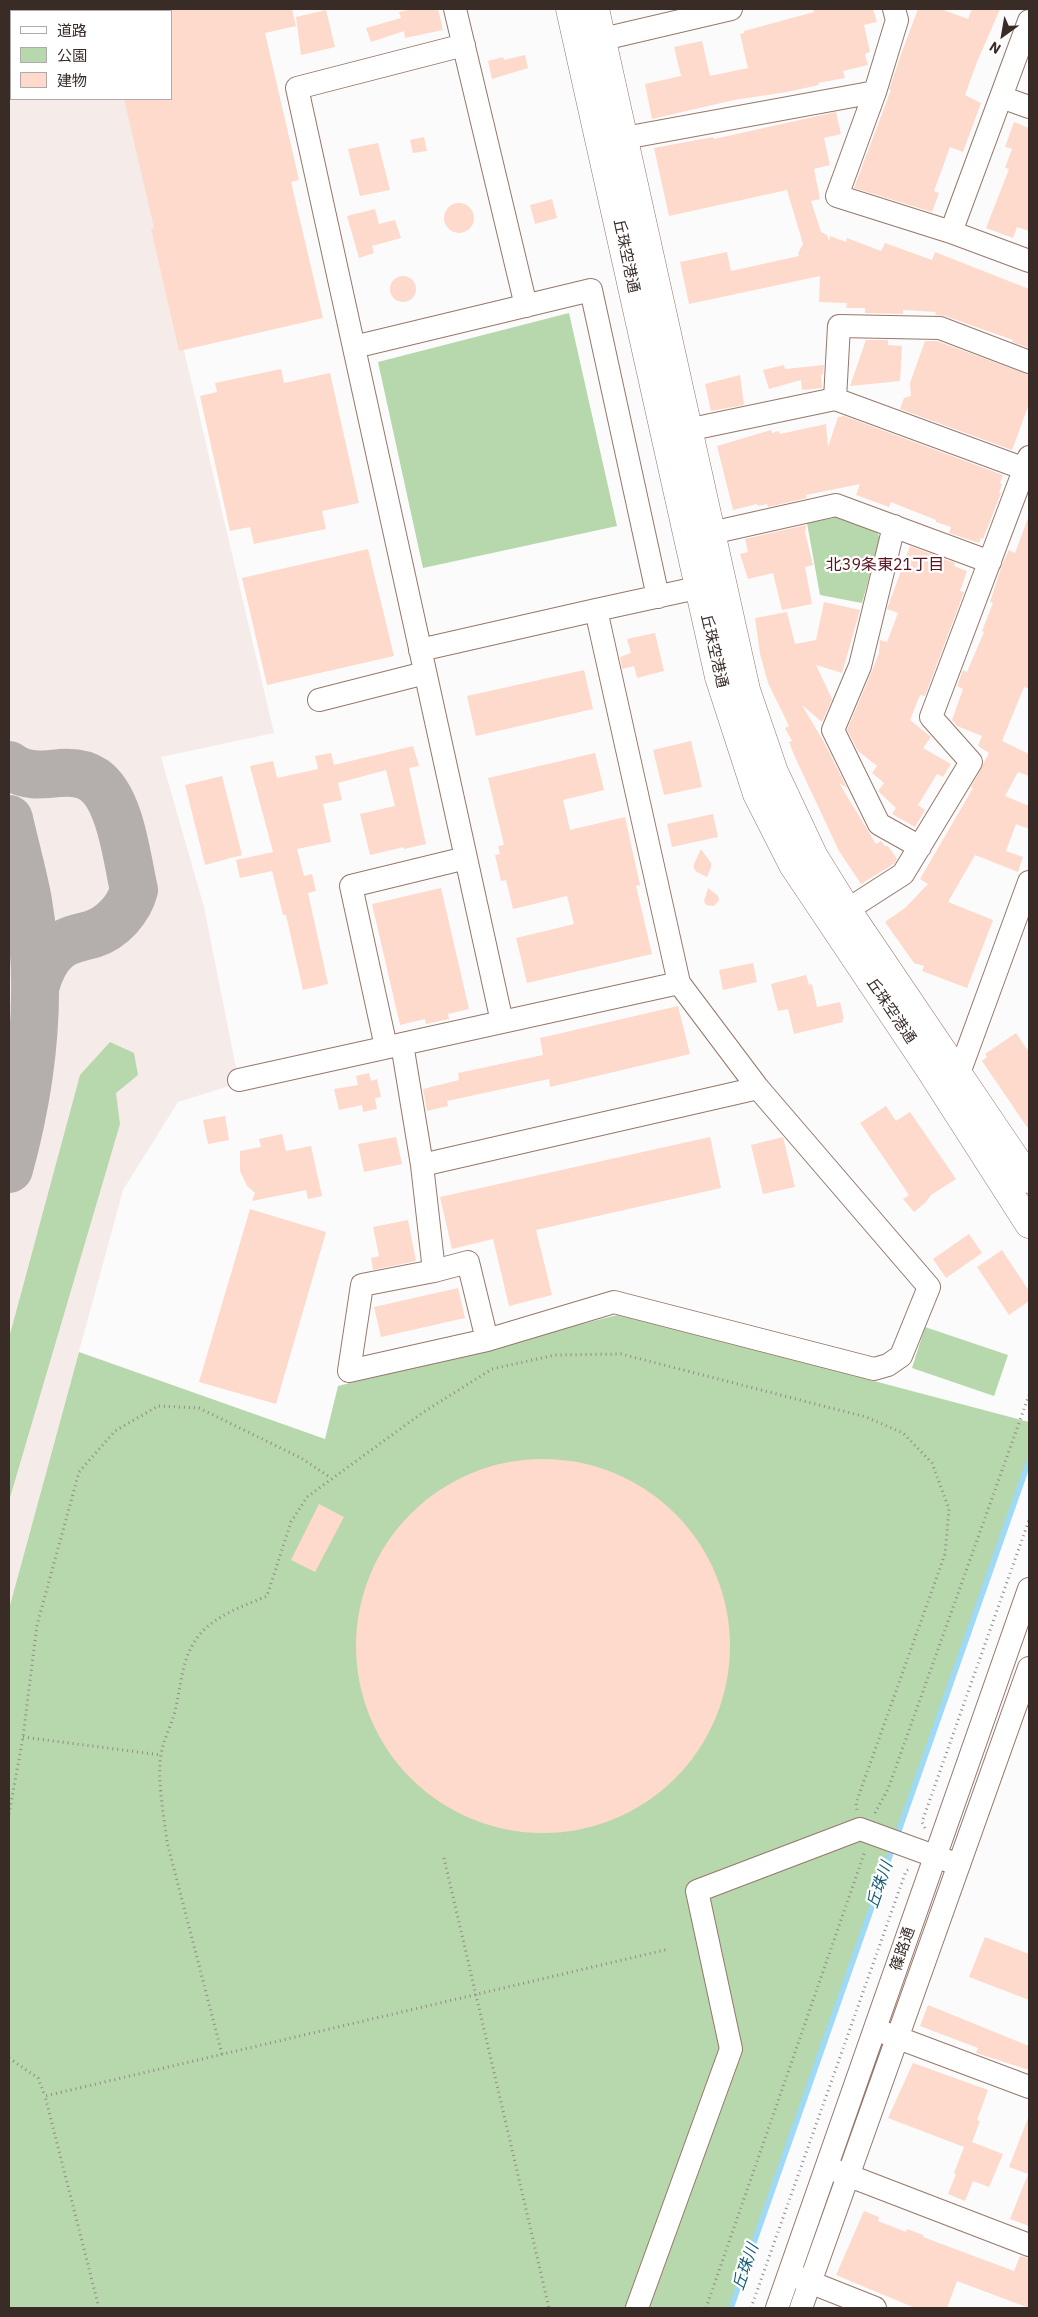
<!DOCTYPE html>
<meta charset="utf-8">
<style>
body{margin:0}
#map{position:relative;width:1038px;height:2317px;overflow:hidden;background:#fbfbfb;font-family:"IBM Plex Sans","Noto Sans JP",sans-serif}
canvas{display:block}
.frame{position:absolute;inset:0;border:10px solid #392c27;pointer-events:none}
.legend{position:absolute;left:10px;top:10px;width:162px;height:90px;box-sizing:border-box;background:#fff;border:1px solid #b0aba9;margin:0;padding:6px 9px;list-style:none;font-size:15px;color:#392c27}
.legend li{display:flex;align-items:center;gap:10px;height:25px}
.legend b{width:25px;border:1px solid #b0aba9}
.north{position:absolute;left:978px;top:10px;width:50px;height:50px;-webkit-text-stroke:4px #fff;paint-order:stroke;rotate:212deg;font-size:14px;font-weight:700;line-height:20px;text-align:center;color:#392c27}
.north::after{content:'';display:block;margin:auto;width:18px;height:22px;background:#392c27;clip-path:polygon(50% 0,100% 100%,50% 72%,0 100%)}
</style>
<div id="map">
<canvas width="1038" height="2317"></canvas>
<div class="frame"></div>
<ul class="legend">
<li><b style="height:6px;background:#fff"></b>道路</li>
<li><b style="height:14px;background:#b7d7ad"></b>公園</li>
<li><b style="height:14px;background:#fedacc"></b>建物</li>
</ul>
<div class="north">N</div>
</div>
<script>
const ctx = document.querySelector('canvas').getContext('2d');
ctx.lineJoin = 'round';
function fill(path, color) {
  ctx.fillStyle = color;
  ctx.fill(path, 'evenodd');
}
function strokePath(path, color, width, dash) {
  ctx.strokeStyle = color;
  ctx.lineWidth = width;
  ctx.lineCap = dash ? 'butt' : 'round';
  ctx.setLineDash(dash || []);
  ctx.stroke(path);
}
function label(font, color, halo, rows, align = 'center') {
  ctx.font = font + ' "IBM Plex Sans","Noto Sans JP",sans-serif';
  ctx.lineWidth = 4.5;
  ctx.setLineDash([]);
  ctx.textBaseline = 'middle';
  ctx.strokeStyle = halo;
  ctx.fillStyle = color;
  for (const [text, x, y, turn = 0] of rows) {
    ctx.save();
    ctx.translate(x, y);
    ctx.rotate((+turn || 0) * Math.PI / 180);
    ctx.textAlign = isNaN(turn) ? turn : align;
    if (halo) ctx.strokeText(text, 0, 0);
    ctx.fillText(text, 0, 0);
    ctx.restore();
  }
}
fill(new Path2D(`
 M9 9H104L105 11H11V99H125L274 733 161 757 204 907 239 1083 178 1102 123 1190 9 1609Z`), '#f5ece9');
fill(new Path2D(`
 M569 313 617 526 423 568 378 362Z
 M839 517 876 530 880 538 862 603 820 595 807 523Z
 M110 1042 134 1053 138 1075 116 1093 120 1124 9 1501V1338L80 1075Z
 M621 1314 1029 1422V1461L731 2308H9V1609L79 1352 325 1439 338 1386Z
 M925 1327 1008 1355 994 1396 912 1368Z`), '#b7d7ad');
strokePath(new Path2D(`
 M896 1839 1029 1461
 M731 2308 893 1847`), '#9edaf8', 5.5);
strokePath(new Path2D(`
 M9 765C24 777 42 775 60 773 72 772 84 773 94 780 121 799 127 860 134 890 129 909 112 928 93 934 80 938 68 939 57 948 45 958 39 973 35 988
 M9 819C15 846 23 874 28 901 43 990 33 1082 9 1169`), '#b4afad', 48);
fill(new Path2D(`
 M171 9H292L296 26 265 33 299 180 291 182 323 318 179 351 151 229 154 228 124 99H171Z
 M412 9H438L443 30 405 38 404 31 371 42 366 28 401 18 399 12Z
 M813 9H873L877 22 864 25 870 52 865 54 868 65 843 71 845 78 818 83 819 85 787 92 734 100 652 119 645 84 681 76 674 47 702 41 710 76 748 68 740 34 744 33V31L814 12Z
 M918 9H941L968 19 972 9H1000L977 62 965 95 981 103 963 152 950 147 934 191 939 193 932 212 854 188 891 90H889L900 57Z
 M326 10 335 47 301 55 296 17Z
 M525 55 528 68 492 79 488 61 503 57 504 60Z
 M836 112 841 134 824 138 830 165 814 169 820 199 811 201 821 232 827 235 829 241 830 236 846 242 847 238 881 251 885 243 932 260 935 252 1029 289V348L1012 342 1013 340 945 316 935 315 936 312 903 310V314L865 313V308H846L847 303 819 302 820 276 689 304 680 262 727 252 731 271 799 256 798 253 803 244 787 190 669 216 654 148 713 137 714 139Z
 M1014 122 1029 128V231L1017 227 1013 238 986 228 1009 169 1005 168 1012 149 1005 147Z
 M424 137 427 151 413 153 410 140Z
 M378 143 390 190 360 196 348 149Z
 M552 199 557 218 535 224 530 205Z
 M444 218a15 15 0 1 1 30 0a15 15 0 1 1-30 0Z
 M375 209 379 224 395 220 401 238 372 246 374 253 359 258 347 216Z
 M390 289a13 13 0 1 1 26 0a13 13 0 1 1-26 0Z
 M866 340H888V345L902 346 900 381 850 386Z
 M925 341H937L1029 375V404L1012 450 900 409 904 398 911 396 910 383Z
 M784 365 785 369 824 365 823 374 821 375 822 388 802 390 801 380 769 389 763 370Z
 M281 369 284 383 330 373 359 503 322 511 326 529 254 544 250 527 230 531 200 396 217 392 215 383Z
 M740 375 744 405 711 411 705 384Z
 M844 416 1003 475 1000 483 1002 484 999 493H1001L983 539 981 538 979 543 949 533 951 527 936 522V520L891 502 889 507 856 495 860 484 806 495 807 498 768 507 767 504 758 506 757 504 733 510 717 446 771 430 772 433 779 431 780 434 826 424 828 447 838 417Z
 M1028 518 1029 689 1024 687 1002 741 1029 754V776L1018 772 1005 796 1029 806V829L1016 824 1006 851 1023 857 1018 872 975 855 948 902 993 920 967 988 922 971 924 966 914 963 885 922 905 908 928 884 920 879 973 788 971 787 989 753 978 746 982 736 957 726 952 720 963 689 957 686 963 670 967 672 984 632 982 631 993 603 990 602 1003 562 1009 550 1015 553Z
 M806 525 805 532 813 565 805 567 812 604 782 610 773 573 748 579 740 554 748 552 745 539Z
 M910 546 955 563 954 566 967 571 960 591 964 592 925 696 920 695 910 720 931 737 923 748 951 764 943 777 937 774 918 805 925 810 915 827 892 814 896 808 878 791 884 783 872 773 877 766 858 751 847 730 872 671 879 653 880 640 887 642 898 613 887 609Z
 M368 549 394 656 267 685 242 578Z
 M824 602 860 610 842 673 816 665 832 699 822 722 802 705 825 744 847 788 839 783 876 844 881 841 885 846H888L897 859 895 863 861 884 839 851 794 755 789 742 792 741 785 728 789 726 768 683 760 654 755 618 787 612 795 644 816 640Z
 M655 633 664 671 637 678 634 666 622 669 620 657 631 653 627 639Z
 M584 670 593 709 476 736 467 696Z
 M691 741 702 787 664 795 653 750Z
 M413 746 419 766 409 768 426 844 404 849V847L370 855 360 814 395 806 386 770 338 783 342 800 323 804 331 842 297 849 304 876 312 874 316 891 308 893 328 984 303 990 286 915H283L272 871 240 878 236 860 273 852 250 766 273 761 277 778 318 769 315 756 331 753 334 765Z
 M595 753 604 790 563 800 570 830 625 817 640 885 636 886 652 954 527 983 516 938 574 924 567 896 513 909 506 880 501 881 495 855 500 854 498 846 504 845 488 778Z
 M222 776 242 855 205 865 185 785Z
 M713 814 718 837 672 847 667 824Z
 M701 849 711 863V867L707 877 697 872 694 869V864Z
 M441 888 469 1009 448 1014 449 1019 426 1024 425 1019 400 1025 372 904Z
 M708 888 718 896 719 900 714 906 706 905 704 901Z
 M753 963 757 982 723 990 719 970Z
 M806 975 809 985 812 984 817 1007 840 1002 844 1019H842L843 1022 794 1034 788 1009 778 1011 771 984Z
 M678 1006 690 1054 550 1087 549 1079 447 1101 448 1106 427 1111 423 1089 459 1080 458 1073 543 1055 540 1038Z
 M1016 1033 1029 1052V1130L982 1061 987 1057 985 1054Z
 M369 1073 371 1081 377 1079 381 1097 375 1098 377 1109 363 1112 362 1105 339 1110 334 1089 358 1085 356 1076Z
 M886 1106 896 1121 910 1112 956 1179 931 1195 925 1203 914 1212 903 1199 909 1195 860 1123Z
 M225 1116 229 1140 208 1144 203 1120Z
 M282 1134 286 1151 311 1146 322 1196 308 1199 306 1190 252 1201 255 1193 247 1186 240 1171V1151L261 1147 259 1139Z
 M396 1137 402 1164 364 1172 358 1144Z
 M710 1137 721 1188 536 1230 552 1295 509 1306 493 1239 452 1249 440 1197Z
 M783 1137 795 1187 763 1194 751 1145Z
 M250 1209 326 1232 276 1404 199 1382Z
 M408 1220 416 1261 373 1270 371 1258 379 1256 373 1227Z
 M969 1234 982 1253 946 1278 933 1259Z
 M1002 1250 1029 1291V1301L1009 1315 977 1267Z
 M458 1288 465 1318 381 1337 374 1307Z
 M356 1646a187 187 0 1 1 374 0a187 187 0 1 1-374 0Z
 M319 1504 344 1517 315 1572 291 1560Z
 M985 1937 1029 1954V2000L969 1977Z
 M928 2005 1029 2046V2070L976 2053 978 2048 920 2026Z
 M913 2063 988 2090 977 2120 980 2121 972 2142 1003 2154 989 2187 973 2181 965 2201 948 2194 956 2174 954 2173 964 2147 888 2118Z
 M1028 2118H1029V2226L1010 2219 1028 2174 1009 2167Z
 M864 2211 879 2217 878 2221 906 2232 907 2229 923 2235V2237L1014 2271 1020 2256 1029 2258V2308L957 2281 947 2308H915L836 2275Z`), '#fedacc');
const minor = new Path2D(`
 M455 9 526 306
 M894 9 897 20 875 92 837 196 951 232 1029 261
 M586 43 731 9
 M464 45 297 88 502 1022
 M1001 97 1029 107
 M608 141 875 92
 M951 232 1029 21
 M354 347 591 290 658 597
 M835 399 839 326 940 328 1029 362
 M687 430 835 399 1025 469
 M894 526 860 666 833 730 879 824 920 847
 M711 533 836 505 990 562
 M420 650 596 610
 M319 700 425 673
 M847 910 903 874 971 762 931 717 1029 457
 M402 1044 422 1165 758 1088 679 983
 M386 1047 351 886 466 858
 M239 1080 679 983 596 610 715 584
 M948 1081 958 1076 1029 882
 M422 1165 434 1271 468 1262 487 1340
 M434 1271 362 1285 349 1371 487 1340 614 1302 874 1369 888 1365 901 1356 929 1287 758 1088
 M885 2033 1029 2087
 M834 2170 1029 2245
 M797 2277 875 2308
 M637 2308 731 2049 697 1891 860 1829 959 1865
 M777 2308 1029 1589
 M801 2308 1029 1668`);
const major = new Path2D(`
 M570 9 719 677 757 794 793 865 929 1068 1029 1224
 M595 9 746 690 774 772 813 855 847 910 1029 1179`);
strokePath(minor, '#96776a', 24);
strokePath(major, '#96776a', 29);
strokePath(new Path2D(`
 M23 1737 161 1755
 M875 1813 888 1789 1029 1395
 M9 1814 23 1737 37 1625 79 1472 115 1431 158 1406 199 1408 301 1458 331 1478
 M925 1828 922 1822 1029 1520
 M444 1858 549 2308
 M222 2054 167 1842C164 1817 157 1779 161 1755 163 1741 170 1728 174 1715 182 1686 180 1657 201 1633 218 1614 244 1606 267 1596L291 1522 307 1497 422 1413 492 1369 555 1355 621 1354 866 1417 903 1433 932 1463 949 1509 945 1554 856 1803 857 1810
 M9 2058 38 2078 45 2096
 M99 2308 45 2096 669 1949
 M706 2308 865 1851
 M751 2308 906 1871 911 1868`), '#918a87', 3, [1, 4]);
strokePath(minor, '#fff', 22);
strokePath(major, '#fff', 28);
label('15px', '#392c27', '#fff', [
 ["丘珠空港通",626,256,78],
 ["丘珠空港通",714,651,77],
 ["丘珠空港通",891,1011,56],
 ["篠路通",903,1949,-71]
]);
label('16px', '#58131f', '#fff', [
 ["北39条東21丁目",885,565]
]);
label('italic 16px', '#145e7b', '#fff', [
 ["丘珠川",880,1885,-71],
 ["丘珠川",746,2267,-71]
]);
</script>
